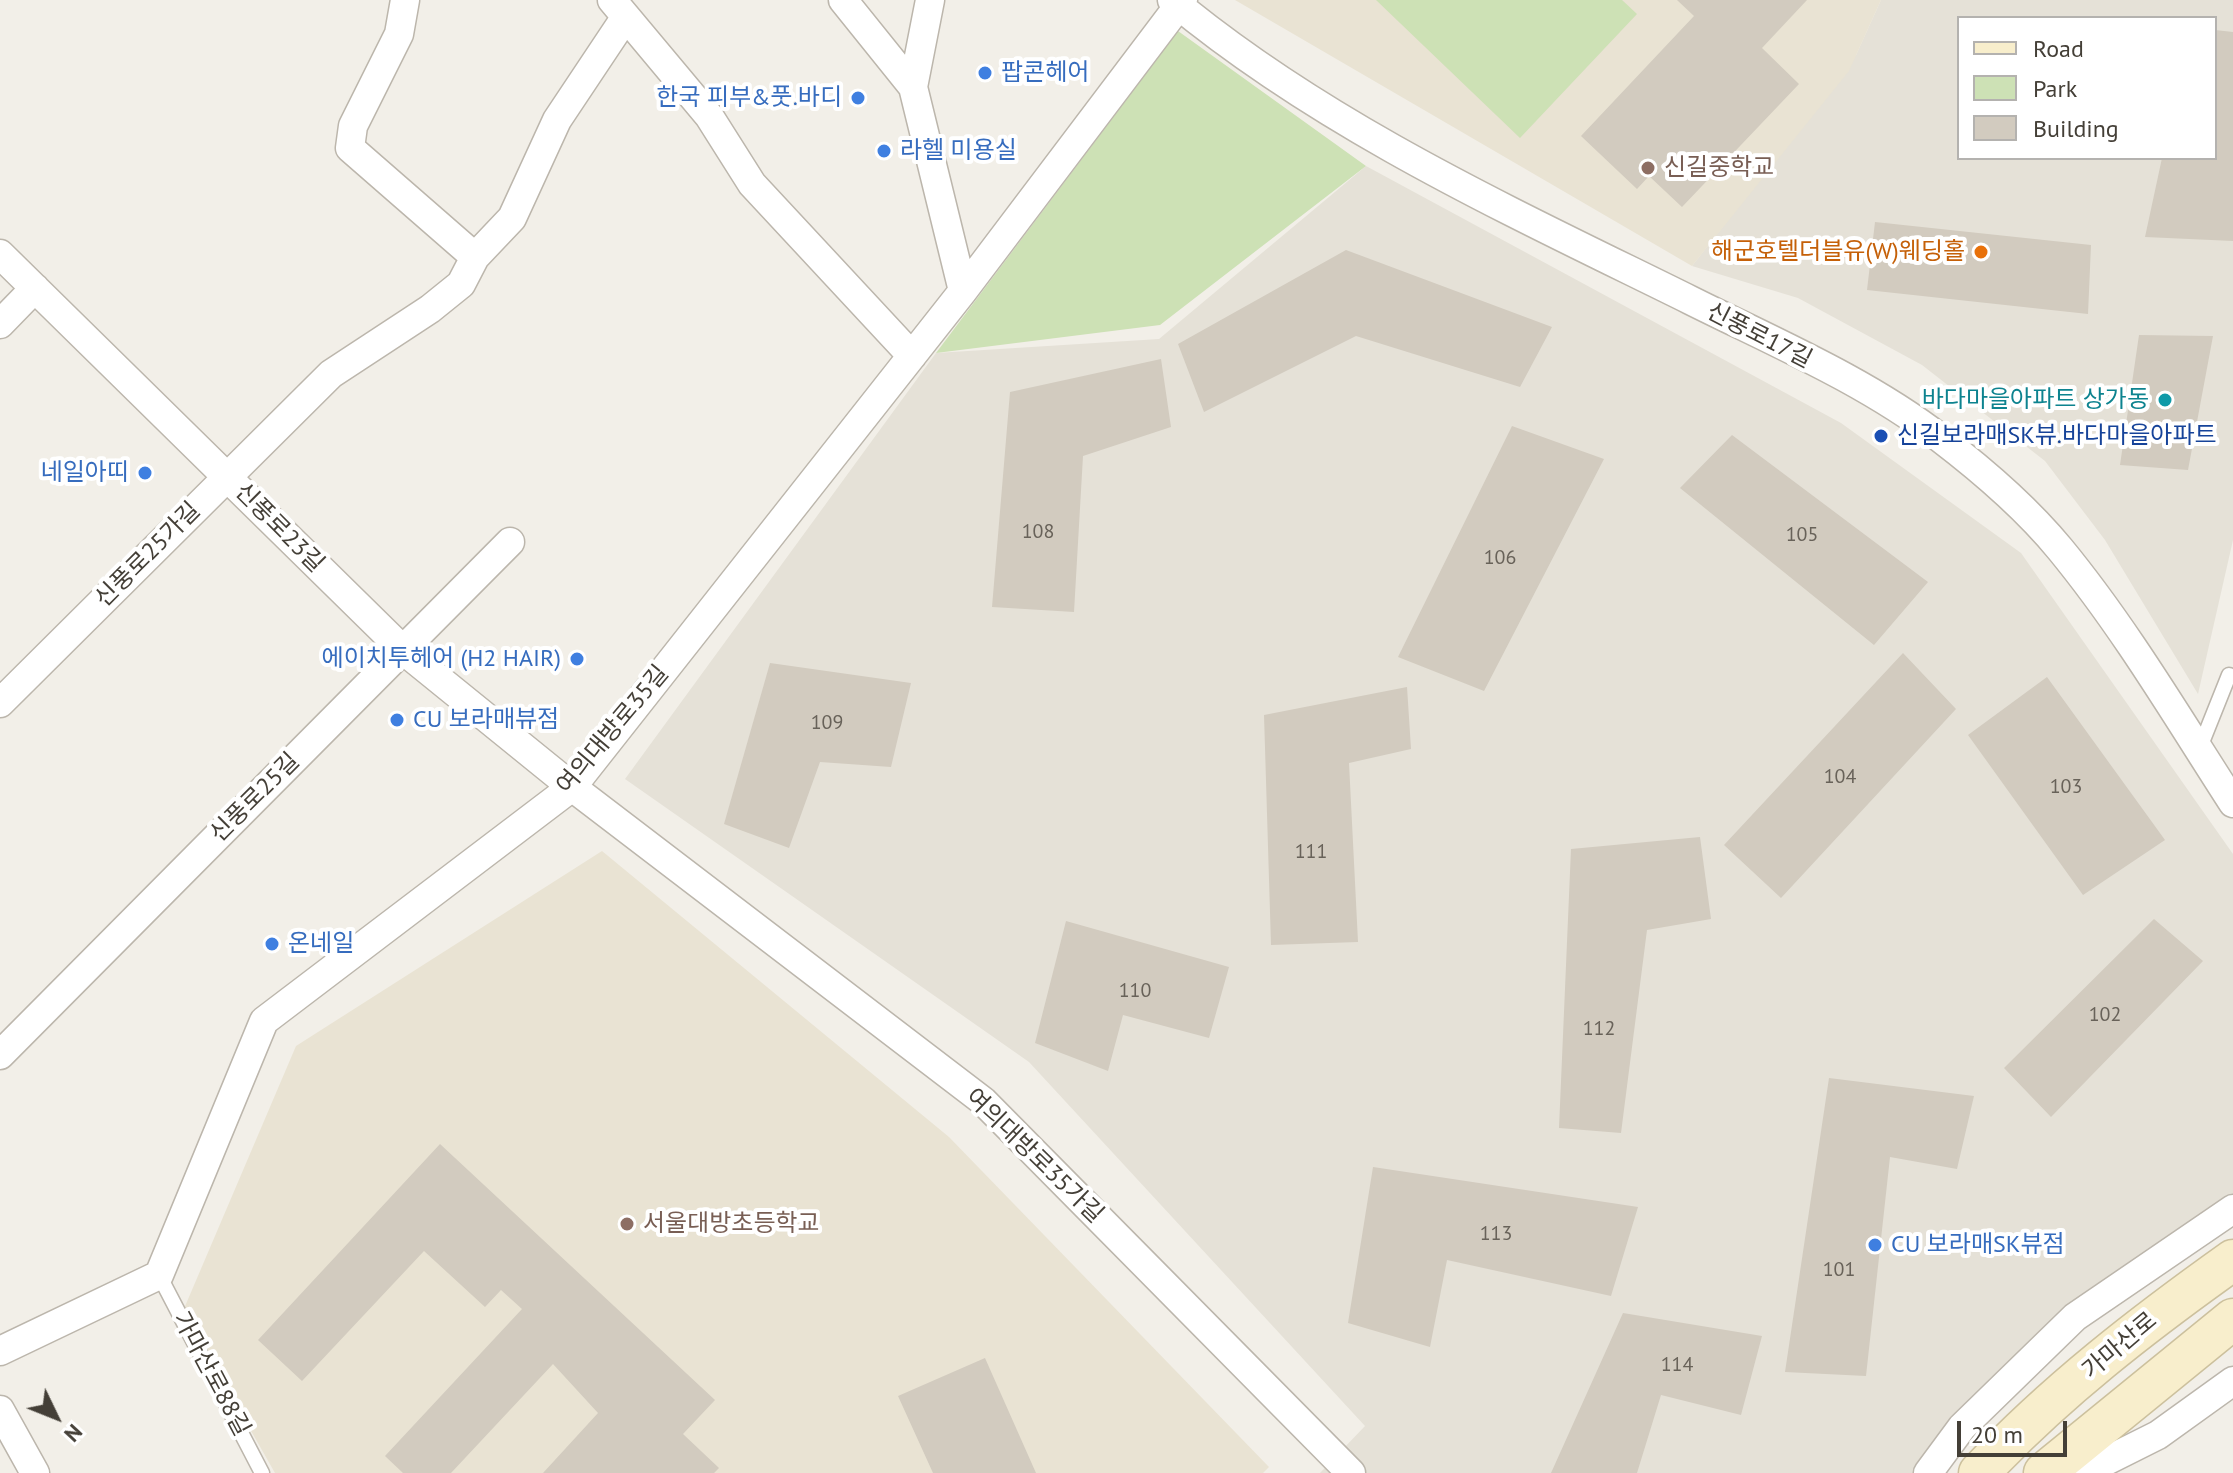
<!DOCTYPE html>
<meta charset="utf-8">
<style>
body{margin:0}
#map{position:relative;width:2233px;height:1473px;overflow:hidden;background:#f2efe8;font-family:"PT Sans",sans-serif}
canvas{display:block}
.legend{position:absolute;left:1957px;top:16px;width:260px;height:144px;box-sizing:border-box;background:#fff;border:2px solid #b4b2af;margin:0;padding:10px 14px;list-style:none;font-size:24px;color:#443f37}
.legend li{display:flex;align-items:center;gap:16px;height:40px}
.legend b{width:40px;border:2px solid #b4b2af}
.north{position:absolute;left:16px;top:1377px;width:80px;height:80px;-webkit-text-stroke:6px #fff;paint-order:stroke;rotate:133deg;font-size:22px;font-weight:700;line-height:32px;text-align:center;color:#443f37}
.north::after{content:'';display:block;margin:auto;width:28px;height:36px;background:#443f37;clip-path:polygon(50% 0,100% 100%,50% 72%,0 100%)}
.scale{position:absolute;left:1957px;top:1421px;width:110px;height:36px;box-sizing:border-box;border:4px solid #443f37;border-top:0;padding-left:10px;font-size:24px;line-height:28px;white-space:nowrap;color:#443f37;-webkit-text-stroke:6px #fff;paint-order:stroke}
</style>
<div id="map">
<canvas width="2233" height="1473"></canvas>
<ul class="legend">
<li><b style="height:10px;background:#f8eecc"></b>Road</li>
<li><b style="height:22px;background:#cde1b5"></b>Park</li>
<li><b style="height:22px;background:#d2cbbf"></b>Building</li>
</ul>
<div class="north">N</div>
<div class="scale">20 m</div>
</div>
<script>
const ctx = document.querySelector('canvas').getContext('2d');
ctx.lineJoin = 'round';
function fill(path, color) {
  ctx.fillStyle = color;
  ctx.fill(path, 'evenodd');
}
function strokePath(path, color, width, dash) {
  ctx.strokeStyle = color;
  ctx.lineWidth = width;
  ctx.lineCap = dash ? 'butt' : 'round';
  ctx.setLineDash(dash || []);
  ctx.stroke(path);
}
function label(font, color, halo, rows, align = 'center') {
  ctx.font = font + ' "PT Sans","Noto Sans KR",sans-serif';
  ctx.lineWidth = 8;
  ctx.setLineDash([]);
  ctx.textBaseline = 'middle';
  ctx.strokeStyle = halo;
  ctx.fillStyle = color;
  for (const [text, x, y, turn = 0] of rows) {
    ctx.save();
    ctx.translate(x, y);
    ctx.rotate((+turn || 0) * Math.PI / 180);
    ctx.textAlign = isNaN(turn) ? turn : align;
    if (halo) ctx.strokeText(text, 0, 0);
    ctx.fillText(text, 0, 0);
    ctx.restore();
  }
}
fill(new Path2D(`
 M1881 0H2233V540L2198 694 2105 540 2045 461 1922 365 1798 298 1692 266 1856 55ZM1959 18H2215V158H1959Z
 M1366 166 1841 423 2021 553 2233 854V1200L2078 1303 1916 1473H1320L1365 1426 1029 1062 625 779 936 353 1159 339Z`), '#e5e1d7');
fill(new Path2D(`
 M1235 0H1881L1849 71 1692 266Z
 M602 851 949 1137 1269 1467 1263 1473H275L183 1311 296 1046Z`), '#e9e3d3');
fill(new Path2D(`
 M1376 0H1622L1637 14 1520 138Z
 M1178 31 1366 166 1160 325 936 353Z`), '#cde1b5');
fill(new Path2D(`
 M1677 0H1807L1762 48 1799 84 1682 207 1649 176 1637 189 1581 136 1694 16Z
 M2215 30 2233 32V241L2145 237 2162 158H2215Z
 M1875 222 2091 245 2088 314 1867 290Z
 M1346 250 1552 327 1520 387 1356 336 1204 412 1178 344Z
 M2139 335 2213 336 2188 470 2120 465Z
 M1161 359 1171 427 1083 456 1074 612 992 607 1010 392Z
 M1512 426 1604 459 1484 691 1398 657Z
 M1732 435 1928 582 1874 645 1680 488Z
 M1903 653 1956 709 1781 898 1724 845Z
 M770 663 911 683 891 767 820 762 789 848 724 824Z
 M2047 677 2165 840 2083 895 1968 735Z
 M1407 687 1411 749 1349 763 1358 942 1271 945 1264 715Z
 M1700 837 1711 919 1647 930 1621 1133 1559 1128 1571 849Z
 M2154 919 2203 961 2051 1117 2004 1068Z
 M1066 921 1229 967 1209 1038 1123 1015 1108 1071 1035 1043Z
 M1829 1078 1974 1096 1957 1169 1890 1157 1866 1376 1785 1372Z
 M440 1144 715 1400 683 1434 719 1468 714 1473H543L598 1413 553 1364 451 1473H403L385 1456 522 1309 501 1290 485 1307 424 1251 302 1381 258 1340Z
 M1373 1167 1638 1207 1611 1296 1447 1260 1430 1347 1348 1323Z
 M1623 1313 1762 1336 1741 1415 1661 1395 1637 1473H1551Z
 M985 1358 1036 1473H933L898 1396Z`), '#d2cbbf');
const service = new Path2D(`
 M2199 750 2229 675
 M159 1275 262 1473`);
const minor = new Path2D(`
 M405 0 399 34 353 126 350 148 475 257
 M612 0 709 116 752 184 912 356
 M843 0 913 87
 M930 0 913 87 963 291
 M1172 0C1325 127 1512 212 1690 300 1774 342 1866 381 1940 438 1982 470 2027 509 2060 549 2125 628 2178 718 2233 803
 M0 254 403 650 572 787 983 1101 1351 1473
 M0 324 35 288
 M0 703 331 374 430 309 461 284 475 257 512 218 557 120 625 18
 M0 1055 510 542
 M0 1351 159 1275 264 1021 572 787 963 291 1183 0
 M0 1410 35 1473
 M1928 1473 1962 1427 2075 1317 2233 1209
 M2082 1473 2158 1435 2233 1381`);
const secondary = new Path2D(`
 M1979 1473C2055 1392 2143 1324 2233 1260
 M2044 1473 2233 1319`);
strokePath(service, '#bcb6ac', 17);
strokePath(minor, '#bcb6ac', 31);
strokePath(secondary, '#ccc09d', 43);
strokePath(service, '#fff', 14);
strokePath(minor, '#fff', 28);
strokePath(secondary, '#f8eecc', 40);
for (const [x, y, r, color] of [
 [985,73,8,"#3f7fe0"],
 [858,98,8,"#3f7fe0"],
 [884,151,8,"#3f7fe0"],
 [1648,168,8,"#8d6e63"],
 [1981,252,8,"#e8710a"],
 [2165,400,8,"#0f9aa8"],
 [1881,436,8,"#1a4fb4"],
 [145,473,8,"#3f7fe0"],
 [577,659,8,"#3f7fe0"],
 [397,720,8,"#3f7fe0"],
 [272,944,8,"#3f7fe0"],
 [627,1224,8,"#8d6e63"],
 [1875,1245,8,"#3f7fe0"]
]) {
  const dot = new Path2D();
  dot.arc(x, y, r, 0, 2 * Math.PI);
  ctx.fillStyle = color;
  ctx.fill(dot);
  strokePath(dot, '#fff', 3);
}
label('20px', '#686259', null, [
 ["108",1038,532],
 ["105",1802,535],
 ["106",1500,558],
 ["109",827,723],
 ["104",1840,777],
 ["103",2066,787],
 ["111",1311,852],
 ["110",1135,991],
 ["102",2105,1015],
 ["112",1599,1029],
 ["113",1496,1234],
 ["101",1839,1270],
 ["114",1677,1365]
]);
label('24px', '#366cbe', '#fff', [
 ["팝콘헤어",1001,73],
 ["한국 피부&풋.바디",842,98,"right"],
 ["라헬 미용실",900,151],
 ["네일아띠",129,473,"right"],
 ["에이치투헤어 (H2 HAIR)",561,659,"right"],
 ["CU 보라매뷰점",413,720],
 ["온네일",288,944],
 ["CU 보라매SK뷰점",1891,1245]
], 'left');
label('24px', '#785e54', '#fff', [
 ["신길중학교",1664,168],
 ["서울대방초등학교",643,1224]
], 'left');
label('24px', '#c56008', '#fff', [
 ["해군호텔더블유(W)웨딩홀",1965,252]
], 'right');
label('24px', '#443f37', '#fff', [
 ["신풍로17길",1759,336,27],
 ["신풍로23길",279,528,45],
 ["신풍로25가길",148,555,-45],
 ["여의대방로35길",613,730,-50],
 ["신풍로25길",255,798,-45],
 ["여의대방로35가길",1034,1156,44],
 ["가마산로",2120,1346,-40],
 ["가마산로88길",211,1374,62]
]);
label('24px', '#0d838f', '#fff', [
 ["바다마을아파트 상가동",2149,400]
], 'right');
label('24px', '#164399', '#fff', [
 ["신길보라매SK뷰.바다마을아파트",1897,436]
], 'left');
</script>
